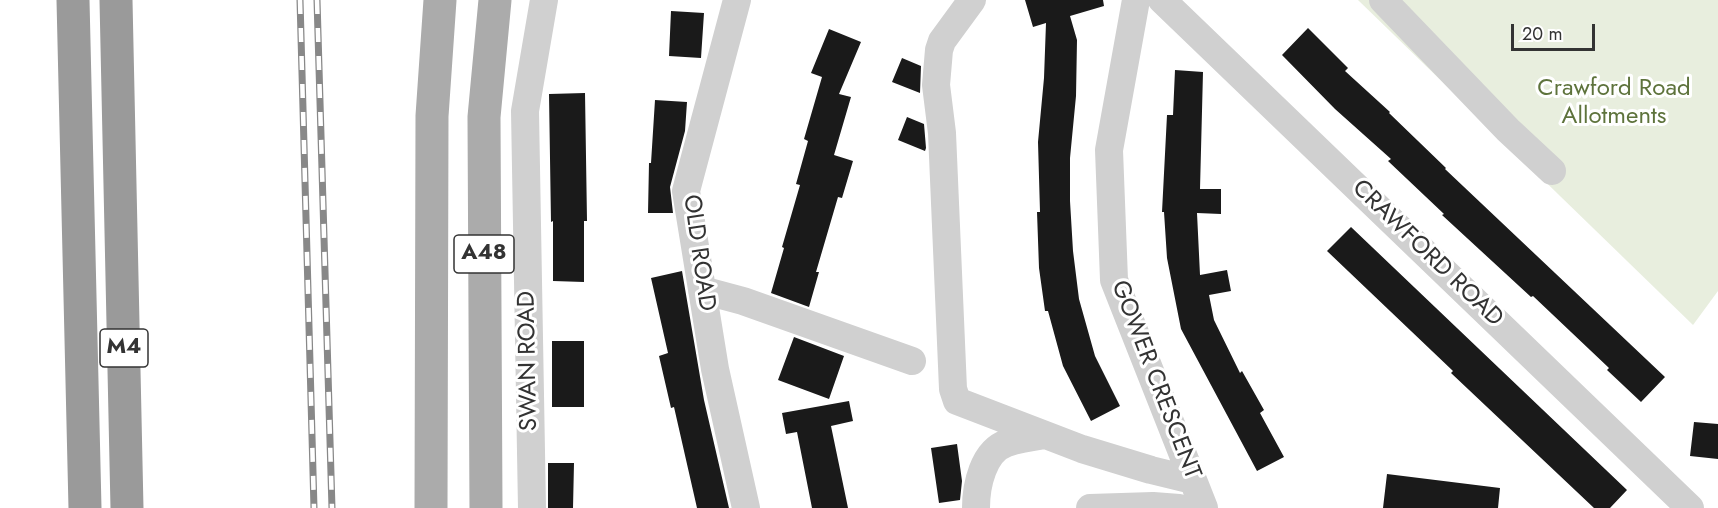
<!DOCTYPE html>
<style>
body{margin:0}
#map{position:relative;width:1718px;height:508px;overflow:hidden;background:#fff;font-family:Jost,sans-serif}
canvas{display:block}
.scale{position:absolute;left:1511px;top:24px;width:84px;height:27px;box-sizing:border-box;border:3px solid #333;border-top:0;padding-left:8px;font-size:18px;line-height:21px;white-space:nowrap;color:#333;-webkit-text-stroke:4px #fff;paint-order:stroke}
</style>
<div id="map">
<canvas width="1718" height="508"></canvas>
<div class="scale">20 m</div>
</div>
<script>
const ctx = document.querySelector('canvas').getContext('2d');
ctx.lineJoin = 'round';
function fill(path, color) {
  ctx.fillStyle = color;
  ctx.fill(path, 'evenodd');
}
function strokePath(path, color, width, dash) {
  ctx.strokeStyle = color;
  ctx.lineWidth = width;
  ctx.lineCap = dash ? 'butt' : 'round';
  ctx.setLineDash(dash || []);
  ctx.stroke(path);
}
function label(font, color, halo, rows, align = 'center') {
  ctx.font = font + ' Jost,sans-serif';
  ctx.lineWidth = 6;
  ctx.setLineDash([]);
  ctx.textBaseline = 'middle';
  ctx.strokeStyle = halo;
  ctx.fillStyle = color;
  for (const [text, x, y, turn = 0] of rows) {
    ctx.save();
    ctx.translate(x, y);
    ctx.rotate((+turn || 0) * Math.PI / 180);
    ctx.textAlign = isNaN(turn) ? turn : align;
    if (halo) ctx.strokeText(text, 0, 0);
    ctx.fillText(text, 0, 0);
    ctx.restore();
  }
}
fill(new Path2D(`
 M1358 0H1718V291L1693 325Z`), '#e8eede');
fill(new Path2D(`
 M1025 0H1103L1104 6 1070 16 1077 40 1076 96 1070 158V201L1073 251 1079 299 1095 356 1120 406 1091 421 1063 366 1048 311H1045L1039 268 1037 212H1040L1038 142 1044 78 1046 23 1033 27Z
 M671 11 704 13 701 58 669 56Z
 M1308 28 1348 68 1345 71 1390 112 1389 113 1446 168 1445 169 1665 377 1641 402 1607 370 1609 368 1533 296 1531 297 1442 215 1444 214 1388 161 1391 159 1335 109 1282 55Z
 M829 29 861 42 839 94 851 97 834 155 853 161 842 198 838 197 816 272H819L809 307 771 293 784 248 782 247 800 185 796 184 808 141 804 139 822 77 811 73Z
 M902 58 921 66 920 93 892 82Z
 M1175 70 1203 72 1200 189H1221V214L1197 213 1200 275 1227 270 1231 291 1209 295 1214 320 1240 373 1242 371 1264 410 1260 413 1284 457 1257 471 1181 329 1167 258 1164 212H1162L1167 115H1173Z
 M585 93 587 221H584V282L553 281V221L551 222 549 94Z
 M655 100 687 102 685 131 670 187 673 213H648L649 163H651Z
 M907 117 924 124 926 148 925 151 898 140Z
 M1351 227 1627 490 1610 508H1594L1451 373 1453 371 1327 251Z
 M682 271 704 400 729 508H697L674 407 671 408 659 356 668 353 651 278Z
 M794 337 844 356 829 399 778 380Z
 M552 341H584V407H552Z
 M849 401 853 421 831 426 848 508H812L797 432 786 434 782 413Z
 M1694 422 1718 424V459L1690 456Z
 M957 444 962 481 960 500 939 503 931 448Z
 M548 463H574L573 508H548Z
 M1387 474 1500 488 1498 508H1383Z`), '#1a1a1a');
strokePath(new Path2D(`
 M737 0 686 191 715 369 746 508
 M972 0 942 41 939 50 936 85 942 133 953 389 957 401 1082 449 1151 470 1192 480
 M1136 0 1109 150 1114 280 1204 508
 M1162 0 1690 508
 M1383 0 1508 130 1552 171
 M702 290 743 301 912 361
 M532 508 525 111 544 0
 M976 508C976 486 983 451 1007 443 1019 439 1032 437 1045 435
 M1090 508 1153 506 1179 508`), '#d0d0d0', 28);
strokePath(new Path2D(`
 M431 508 432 116 440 0
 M486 508 484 117 495 0`), '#ababab', 33);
strokePath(new Path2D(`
 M73 0 85 508
 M116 0 127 508`), '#9a9a9a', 33);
const rail = new Path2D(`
 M300 0 314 508
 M317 0 332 508`);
strokePath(rail, '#888', 7);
strokePath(rail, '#fff', 4.5, [14]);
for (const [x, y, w] of [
 [484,254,60],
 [124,348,48]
]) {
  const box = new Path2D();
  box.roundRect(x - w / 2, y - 19, w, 38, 4.5);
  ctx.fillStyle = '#fff';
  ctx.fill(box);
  strokePath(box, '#333', 1.5);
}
label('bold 22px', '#333', null, [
 ["A48",484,254],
 ["M4",124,348]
]);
label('24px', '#5e733c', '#fff', [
 ["Crawford Road",1614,89],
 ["Allotments",1614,117]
]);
label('24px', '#333', '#fff', [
 ["OLD ROAD",698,253,82],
 ["CRAWFORD ROAD",1427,254,44],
 ["SWAN ROAD",529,361,-91],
 ["GOWER CRESCENT",1155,380,69]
]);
</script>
